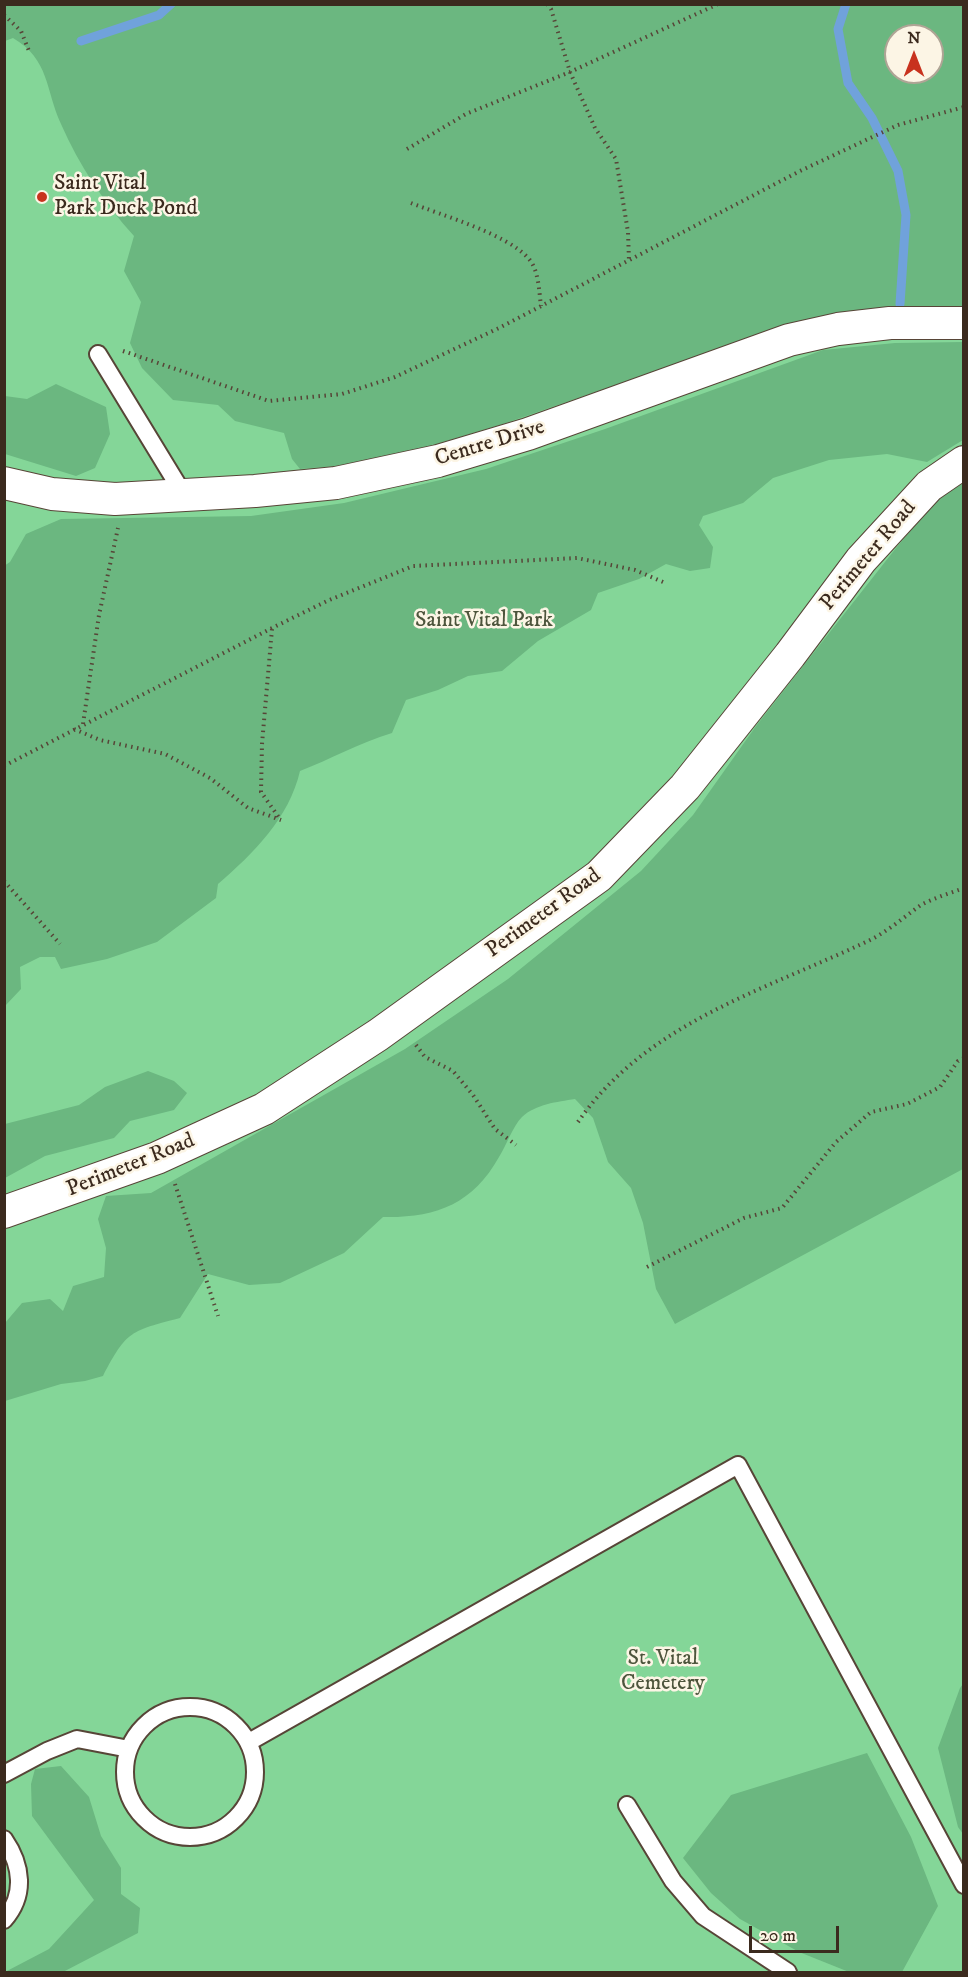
<!DOCTYPE html>
<style>
body{margin:0}
#map{position:relative;width:968px;height:1977px;overflow:hidden;background:#f3e1c4;font-family:"IM FELL DW Pica",serif}
canvas{display:block}
.frame{position:absolute;inset:0;border:6px solid #3b2a1e;pointer-events:none}
.north{position:absolute;left:884px;top:24px;width:60px;height:60px;box-sizing:border-box;background:#fcf5e5;border:2px solid #afa495;border-radius:50%;rotate:0deg;font-size:16px;font-weight:700;line-height:24px;text-align:center;color:#3b2a1e}
.north::after{content:'';display:block;margin:auto;width:21px;height:27px;background:#c8321e;clip-path:polygon(50% 0,100% 100%,50% 72%,0 100%)}
.scale{position:absolute;left:749px;top:1926px;width:90px;height:27px;box-sizing:border-box;border:3px solid #3b2a1e;border-top:0;padding-left:8px;font-size:18px;line-height:21px;white-space:nowrap;color:#3b2a1e;-webkit-text-stroke:4px #fcf5e5;paint-order:stroke}
</style>
<div id="map">
<canvas width="968" height="1977"></canvas>
<div class="frame"></div>
<div class="north">N</div>
<div class="scale">20 m</div>
</div>
<script>
const ctx = document.querySelector('canvas').getContext('2d');
ctx.lineJoin = 'round';
function fill(path, color) {
  ctx.fillStyle = color;
  ctx.fill(path, 'evenodd');
}
function strokePath(path, color, width, dash) {
  ctx.strokeStyle = color;
  ctx.lineWidth = width;
  ctx.lineCap = dash ? 'butt' : 'round';
  ctx.setLineDash(dash || []);
  ctx.stroke(path);
}
function label(font, color, halo, rows, align = 'center') {
  ctx.font = font + ' "IM FELL DW Pica",serif';
  ctx.lineWidth = 5;
  ctx.setLineDash([]);
  ctx.textBaseline = 'middle';
  ctx.strokeStyle = halo;
  ctx.fillStyle = color;
  for (const [text, x, y, turn = 0] of rows) {
    ctx.save();
    ctx.translate(x, y);
    ctx.rotate((+turn || 0) * Math.PI / 180);
    ctx.textAlign = isNaN(turn) ? turn : align;
    if (halo) ctx.strokeText(text, 0, 0);
    ctx.fillText(text, 0, 0);
    ctx.restore();
  }
}
fill(new Path2D(`
 M5 5H963V1972H5ZM896 36H932V72H896Z`), '#84d698');
fill(new Path2D(`
 M5 4 963 5V311L737 343 503 424 414 451 336 466 300 469 292 459 284 433 235 421 218 405 173 400 142 368 130 343 141 302 124 271 134 236C104 203 79 165 61 124 45 89 50 60 13 38L5 41ZM896 36H932V72H896Z
 M963 342V440L927 462 887 454 829 460 773 478 743 503 703 516 699 525 713 547 710 568 690 571 666 564 639 579 598 593 591 610 538 641 502 671 468 676 438 690 406 700 392 733C359 743 331 759 300 771 289 818 254 853 218 884L216 898 157 942 107 959 61 969 55 957H40L20 967 21 989 5 1006 4 566 10 562 26 534 61 519 251 516 344 503 486 469 605 429 823 350 895 343Z
 M56 384 106 407 110 434 95 468 76 476 5 454V396L27 399Z
 M963 477V1169L675 1324 656 1289 643 1223 631 1188 608 1162 593 1118 575 1099C557 1102 536 1104 522 1117 513 1126 506 1146 499 1157 472 1205 435 1218 383 1217L344 1253 280 1283 249 1285 208 1274 180 1318C131 1331 127 1330 103 1376L85 1381 61 1384 5 1401V1323L22 1303 50 1299 63 1311 73 1286 104 1277 106 1248 98 1219 106 1196 151 1193 405 1049 508 979 641 871 693 815 756 726 896 548 945 490Z
 M148 1071 174 1081 187 1093 174 1110 130 1121 114 1138 45 1156 5 1178V1124L79 1105 105 1087Z
 M963 1684V1834L958 1827 938 1748 960 1688Z
 M867 1753 911 1837 938 1906 902 1972H849L799 1952 740 1919 711 1893 683 1858 731 1795Z
 M61 1766 89 1797 101 1836 121 1868V1894L140 1908 138 1933 63 1972H5L49 1949 94 1900 32 1816 31 1784 35 1769Z`), '#6bb780');
strokePath(new Path2D(`
 M846 4 838 29 848 83 872 118 898 171 906 215 900 304
 M81 41 159 15 171 4`), '#70a2db', 9);
const lane = new Path2D(`
 M98 354 184 495
 M125 1772a65 65 0 1 1 130 0a65 65 0 1 1-130 0Z
 M249 1742 738 1465 964 1885
 M4 1774 47 1751 77 1739 129 1749
 M627 1805 673 1881 703 1916 788 1972
 M4 1839C22 1865 26 1895 4 1920`);
const street = new Path2D(`
 M4 483 52 494 115 499 255 491 336 483 438 461 528 434 789 340 838 329 890 323H964
 M4 1212 157 1158 264 1109 378 1035 599 876 685 787 790 655 861 560 929 486 964 462`);
strokePath(lane, '#574537', 20);
strokePath(street, '#574537', 34);
strokePath(new Path2D(`
 M547 4 551 9 570 72 595 128 616 159 628 232 629 261
 M4 15 21 31 29 51
 M407 149 466 114 570 72 718 4
 M411 203C441 215 507 234 528 258 539 269 539 292 541 306
 M123 351 269 401 342 394 395 377 499 328 800 171 898 125 964 107
 M272 629 262 744 261 792 280 819
 M83 724 99 615 118 528
 M74 729 100 740 165 754 210 778 248 808 281 820
 M4 766 272 628 327 601 413 566 577 558 635 570 663 582
 M4 881 60 944
 M416 1045 425 1057 453 1071 473 1095 495 1129 516 1145
 M578 1122C646 1023 765 990 868 941 887 932 904 917 921 905 934 898 950 893 964 888
 M175 1184 218 1316
 M647 1267 744 1218 782 1208 836 1142 871 1112 907 1104 940 1087 958 1061 964 1058`), '#574537', 4, [1.5, 4.5]);
strokePath(lane, '#fff', 16);
strokePath(street, '#fff', 32);
for (const [x, y, r, color] of [
 [42,197,6,"#c8321e"]
]) {
  const dot = new Path2D();
  dot.arc(x, y, r, 0, 2 * Math.PI);
  ctx.fillStyle = color;
  ctx.fill(dot);
  strokePath(dot, '#fcf5e5', 2);
}
label('22px', '#3b2a1e', '#fcf5e5', [
 ["Saint Vital",54,184],
 ["Park Duck Pond",54,209]
], 'left');
label('22px', '#3b2a1e', '#fcf5e5', [
 ["Centre Drive",490,444,-17],
 ["Perimeter Road",869,556,-50],
 ["Perimeter Road",544,914,-36],
 ["Perimeter Road",131,1166,-22]
]);
label('22px', '#4d553c', '#fcf5e5', [
 ["Saint Vital Park",484,621],
 ["St. Vital",663,1659],
 ["Cemetery",663,1684]
]);
</script>
